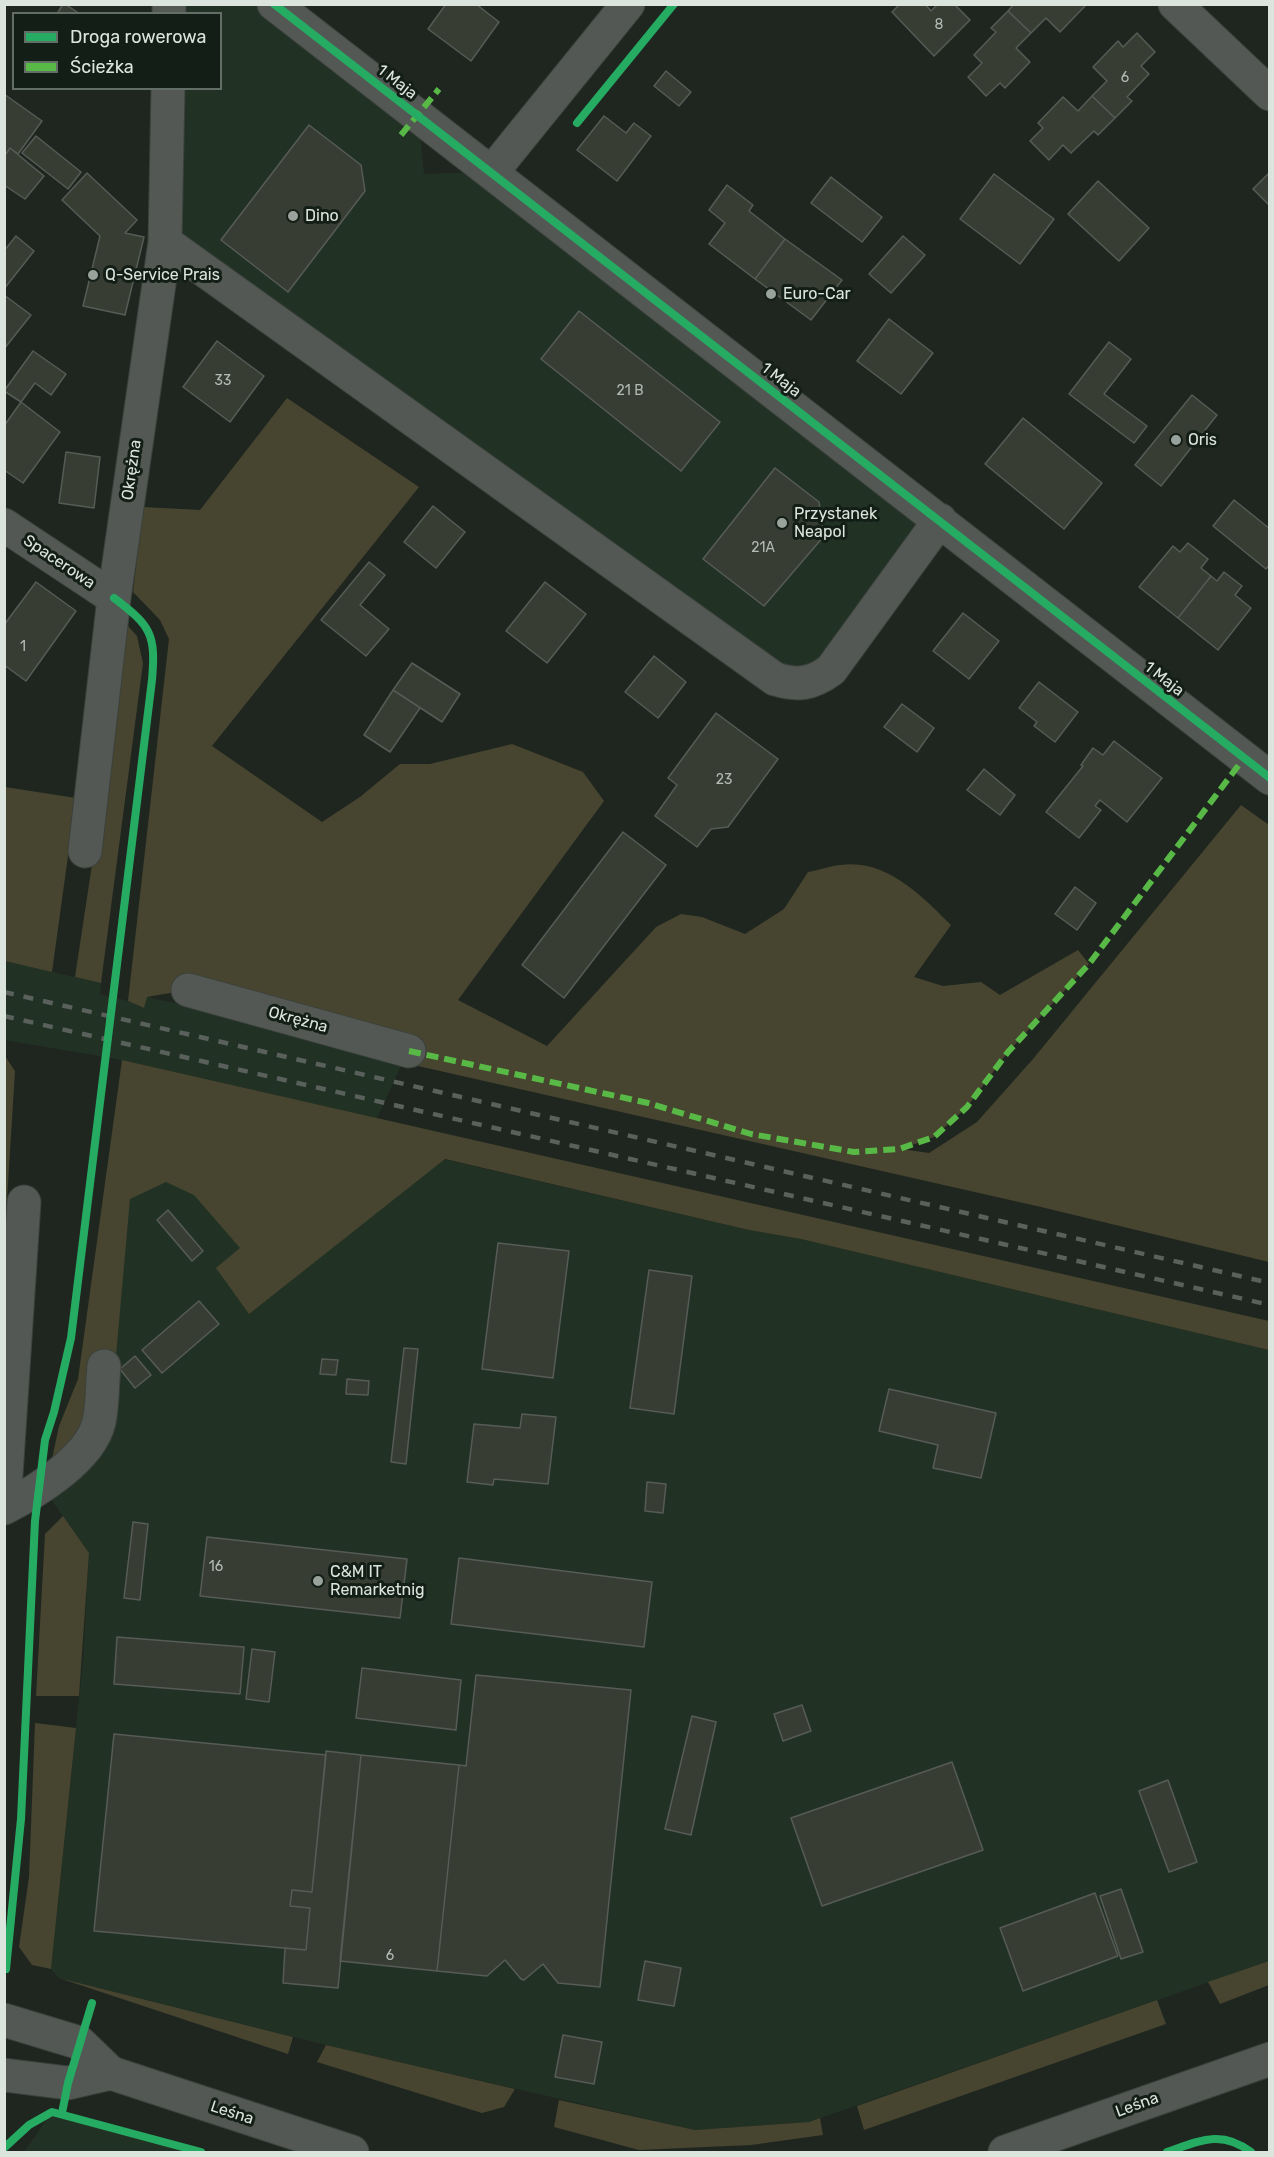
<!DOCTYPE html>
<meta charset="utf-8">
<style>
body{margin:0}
#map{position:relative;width:1274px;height:2157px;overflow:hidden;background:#1f2620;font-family:Rubik,sans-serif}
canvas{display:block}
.frame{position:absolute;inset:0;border:6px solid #dce4de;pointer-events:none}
.legend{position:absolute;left:12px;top:12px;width:210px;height:78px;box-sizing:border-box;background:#131f16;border:2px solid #636e66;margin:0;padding:8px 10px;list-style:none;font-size:18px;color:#dce4de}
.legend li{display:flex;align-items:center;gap:12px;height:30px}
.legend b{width:30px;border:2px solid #636e66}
</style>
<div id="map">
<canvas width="1274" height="2157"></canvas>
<div class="frame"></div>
<ul class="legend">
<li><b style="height:8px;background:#26ab63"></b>Droga rowerowa</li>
<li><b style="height:8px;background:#58b947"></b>Ścieżka</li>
</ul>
</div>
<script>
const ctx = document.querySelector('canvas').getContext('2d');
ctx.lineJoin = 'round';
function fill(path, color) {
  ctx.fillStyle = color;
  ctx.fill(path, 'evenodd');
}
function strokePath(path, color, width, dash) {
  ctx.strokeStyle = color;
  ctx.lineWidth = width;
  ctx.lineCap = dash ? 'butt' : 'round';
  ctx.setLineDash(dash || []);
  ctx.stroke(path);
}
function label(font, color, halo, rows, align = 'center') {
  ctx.font = font + ' Rubik,sans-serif';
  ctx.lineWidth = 6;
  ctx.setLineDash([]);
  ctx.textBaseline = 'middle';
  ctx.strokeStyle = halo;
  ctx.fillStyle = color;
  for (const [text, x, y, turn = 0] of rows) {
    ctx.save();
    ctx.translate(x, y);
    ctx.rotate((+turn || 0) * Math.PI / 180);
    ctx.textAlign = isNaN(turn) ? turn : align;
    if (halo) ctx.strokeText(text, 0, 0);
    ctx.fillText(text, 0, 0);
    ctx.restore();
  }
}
fill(new Path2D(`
 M169 5H274L418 114 424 174 492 172 940 520 805 684 165 242 167 89 220 88V14L169 13Z
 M5 961 101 983 100 994 128 1001 143 1008 147 997 406 1055 377 1118 122 1060 5 1040Z
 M140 1089 749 1230 801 1239 1269 1350V1961L809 2122 695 2130 326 2045 59 1978 51 1969 83 1661 89 1553 48 1495 107 1445Z
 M52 2112 188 2152H24Z`), '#213225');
fill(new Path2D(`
 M287 398 419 487 212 746 322 822 360 797 400 764H430L512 744 583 772 604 801 458 1000 547 1046 656 927 681 914 702 917 745 934 784 909 808 872C819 870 830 866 840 865 886 858 922 896 951 925L914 977 943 986 981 982 1000 995 1078 950 1089 964 1008 1052 967 1107 934 1137 901 1149 929 1153 977 1122 1033 1059 1241 805 1269 825V1262L1041 1207 418 1066 188 990 147 997 144 1008 128 1001 169 639 160 620 133 592 143 507 200 510Z
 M128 626 137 636 143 663 101 983 75 977Z
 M5 787 76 798 52 972 5 961Z
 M5 1056 15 1071 5 1232Z
 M122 1060 1269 1321V1350L801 1239 749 1230 445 1159 249 1314 216 1268 240 1248 194 1195 166 1182 130 1199 115 1367 85 1418 72 1446 50 1468 59 1426 78 1379Z
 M63 1516 89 1553 79 1696H36L45 1534Z
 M35 1723 76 1728 51 1969 32 1965 19 1947 29 1877Z
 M1269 1961V1985L1220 2004 1208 1982Z
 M59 1978 293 2037 288 2054Z
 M1157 2000 1166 2024 864 2130 857 2106Z
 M326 2045 515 2089 504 2107 482 2113 317 2062Z
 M559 2100 695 2130 809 2122 820 2118 823 2135 751 2145 639 2150 554 2127Z`), '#47452f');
const building = new Path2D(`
 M63 4H65L80 14H57Z
 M446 4H476L499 22 471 61 428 29Z
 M900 4H925L931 11 938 4H954L970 20 934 56 892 12Z
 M1014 4H1083L1085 6 1060 32 1046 18 1031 33 1008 11Z
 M1008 11 1031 33 1016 48 1030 62 1005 88 1000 83 986 96 968 77 982 63 974 55 996 32 991 28Z
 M1137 33 1155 52 1141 66 1149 74 1127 97 1132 101 1115 118 1092 96 1107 81 1093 67 1118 41 1123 47Z
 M666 71 691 92 679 106 654 86Z
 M4 94 42 121 18 154 10 148 4 157Z
 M1092 96 1115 118 1098 135 1094 131 1071 153 1063 145 1049 160 1030 141 1043 128 1038 123 1063 97 1078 111Z
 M604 116 626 133 634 123 651 136 617 181 577 150Z
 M309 125 361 165 365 191 288 292 221 240Z
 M36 136 81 172 68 189 22 153Z
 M10 148 44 176 25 199 4 185V157Z
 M1270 172V206L1253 189Z
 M87 173 137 220 125 233 144 237 125 315 83 306 100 236 62 200Z
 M994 174 1054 219 1020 264 960 219Z
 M831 177 882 217 862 242 811 203Z
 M1098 181 1149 228 1119 261 1068 214Z
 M727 185 753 205 749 211 785 239 755 279 709 244 725 223 709 210Z
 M16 236 34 251 4 289V251Z
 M903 236 925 255 891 293 869 274Z
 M785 239 842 280 811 320 755 279Z
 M4 295 31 315 4 349Z
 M579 311 720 422 681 471 541 359Z
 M889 319 933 353 901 394 857 361Z
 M217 341 264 376 230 422 183 387Z
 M1109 342 1131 359 1104 394 1147 426 1134 443 1069 394Z
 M33 351 66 374 51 395 35 383 21 402 4 391Z
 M1192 395 1217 415 1161 486 1135 465Z
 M21 402 60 432 23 483 4 470V426Z
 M1023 418 1102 483 1064 529 985 464Z
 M66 452 100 457 94 508 59 503Z
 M775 468 819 502 824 536 764 606 703 559Z
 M1234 500 1270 529V564L1266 569 1213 526Z
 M433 506 465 532 436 568 404 542Z
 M1188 543 1208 559 1201 568 1211 576 1178 618 1139 587 1173 546 1180 552Z
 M369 562 385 575 360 605 389 629 366 656 321 620Z
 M1224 572 1242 586 1235 595 1251 608 1218 650 1178 618 1211 576 1217 581Z
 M36 582 76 611 26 681 4 665V625Z
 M545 582 586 614 547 663 506 631Z
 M963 613 999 641 969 679 933 651Z
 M654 656 686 682 658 718 625 692Z
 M412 663 460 694 442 722 393 690Z
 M1039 682 1078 712 1055 742 1034 726 1037 722 1019 708Z
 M393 690 420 708 390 752 364 735Z
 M902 704 934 728 917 752 884 727Z
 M716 713 778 759 728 827 711 829 697 847 655 816 677 785 668 778Z
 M1114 741 1162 778 1127 822 1100 800 1095 806 1101 810 1079 838 1046 812 1083 766 1081 765 1093 748 1103 755Z
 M984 769 1015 795 1000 815 967 790Z
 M623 832 666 865 564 998 522 965Z
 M1075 887 1096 903 1077 930 1055 914Z
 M168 1210 203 1251 192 1261 157 1220Z
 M498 1243 569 1251 553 1378 482 1369Z
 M649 1270 692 1276 674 1414 630 1408Z
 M199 1301 219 1324 162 1373 142 1350Z
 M404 1348 418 1349 406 1464 391 1462Z
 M135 1356 151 1375 135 1388 120 1369Z
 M322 1359 338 1360 336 1375 320 1374Z
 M347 1379 369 1381 368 1395 346 1394Z
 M889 1389 996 1413 981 1478 933 1468 938 1445 879 1431Z
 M522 1414 556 1417 548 1484 494 1479 493 1485 467 1482 474 1424 520 1428Z
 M647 1482 666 1484 663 1513 645 1511Z
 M133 1522 148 1524 140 1600 124 1598Z
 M207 1537 407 1559 400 1618 200 1596Z
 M459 1558 652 1582 644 1647 451 1624Z
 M117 1637 244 1647 240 1694 114 1684Z
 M252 1649 275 1652 269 1702 246 1699Z
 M362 1668 461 1680 456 1730 356 1718Z
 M476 1675 631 1690 600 1987 558 1983 543 1964 524 1980 521 1979 505 1960 487 1976 437 1971 459 1765 466 1766Z
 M802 1705 811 1731 783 1741 774 1714Z
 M692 1716 716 1722 691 1835 665 1829Z
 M114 1734 326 1755 312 1892 292 1890 290 1906 310 1908 306 1950 94 1931Z
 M326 1751 361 1755 338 1988 283 1983 285 1948 306 1950 310 1908 290 1906 292 1890 312 1892Z
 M361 1755 459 1765 437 1971 340 1961Z
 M952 1762 983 1850 822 1906 791 1818Z
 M1168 1780 1197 1862 1169 1872 1139 1791Z
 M1121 1889 1143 1952 1121 1959 1100 1896Z
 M1095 1893 1118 1956 1023 1991 1000 1928Z
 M645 1961 681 1968 674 2006 638 2000Z
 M563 2035 602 2042 594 2084 555 2077Z`);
fill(building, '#373d33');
strokePath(building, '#575b56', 1.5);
const minor = new Path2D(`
 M274 4 1270 778
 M1175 4 1270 94
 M169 14V4
 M492 172 628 4
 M165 242 775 679C798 686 812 684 831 670L940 520
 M4 525 114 598
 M85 851 114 598 165 242 168 88
 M188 990 409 1051
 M4 1505 24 1202
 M4 1508C36 1492 90 1459 99 1422 103 1404 102 1384 104 1366
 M4 2020 80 2043 111 2073 352 2152
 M4 2075 68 2083 111 2073
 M1005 2152 1270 2059`);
strokePath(minor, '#3b413c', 35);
strokePath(minor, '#535854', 33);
strokePath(new Path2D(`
 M4 992 1270 1283
 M4 1016 1270 1305`), '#5a605c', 4.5, [10, 10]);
strokePath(new Path2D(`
 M401 135 439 89
 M409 1051 648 1103 751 1134 854 1152 899 1149 934 1137 967 1107 1008 1052 1089 964 1244 758`), '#58b947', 6, [12, 6]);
strokePath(new Path2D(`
 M274 4 1270 778
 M577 123 674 4
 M6 1969 21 1819 35 1521 45 1440 54 1412 71 1338 152 680C156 634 151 626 114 598
 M62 2113 68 2083 92 2003
 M4 2148 29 2125 52 2112 201 2152
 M1167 2152C1199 2141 1221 2129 1251 2152`), '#26ab63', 8);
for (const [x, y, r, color] of [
 [293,216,6,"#9aa29c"],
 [93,275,6,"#9aa29c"],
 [771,294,6,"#9aa29c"],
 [1176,440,6,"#9aa29c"],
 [782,523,6,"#9aa29c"],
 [318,1581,6,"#9aa29c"]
]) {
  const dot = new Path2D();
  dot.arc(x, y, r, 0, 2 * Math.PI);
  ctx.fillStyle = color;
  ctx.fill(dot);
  strokePath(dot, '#131f16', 2);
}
label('14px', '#b3bab3', null, [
 ["8",939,25],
 ["6",1125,78],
 ["33",223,381],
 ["21 B",630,391],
 ["21A",763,548],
 ["1",23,647],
 ["23",724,780],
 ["16",216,1567],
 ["6",390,1956]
]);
label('16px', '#dce4de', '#131f16', [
 ["1 Maja",397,82,38],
 ["1 Maja",781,380,38],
 ["Okrężna",132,470,-82],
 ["Spacerowa",59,562,34],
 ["1 Maja",1164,679,38],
 ["Okrężna",298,1020,15],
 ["Leśna",1137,2105,-20],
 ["Leśna",232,2113,18]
]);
label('16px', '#dce4de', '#131f16', [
 ["Dino",305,216],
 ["Q-Service Prais",105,275],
 ["Euro-Car",783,294],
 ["Oris",1188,440],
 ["Przystanek",794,514],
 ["Neapol",794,532],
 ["C&M IT",330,1572],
 ["Remarketnig",330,1590]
], 'left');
</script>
